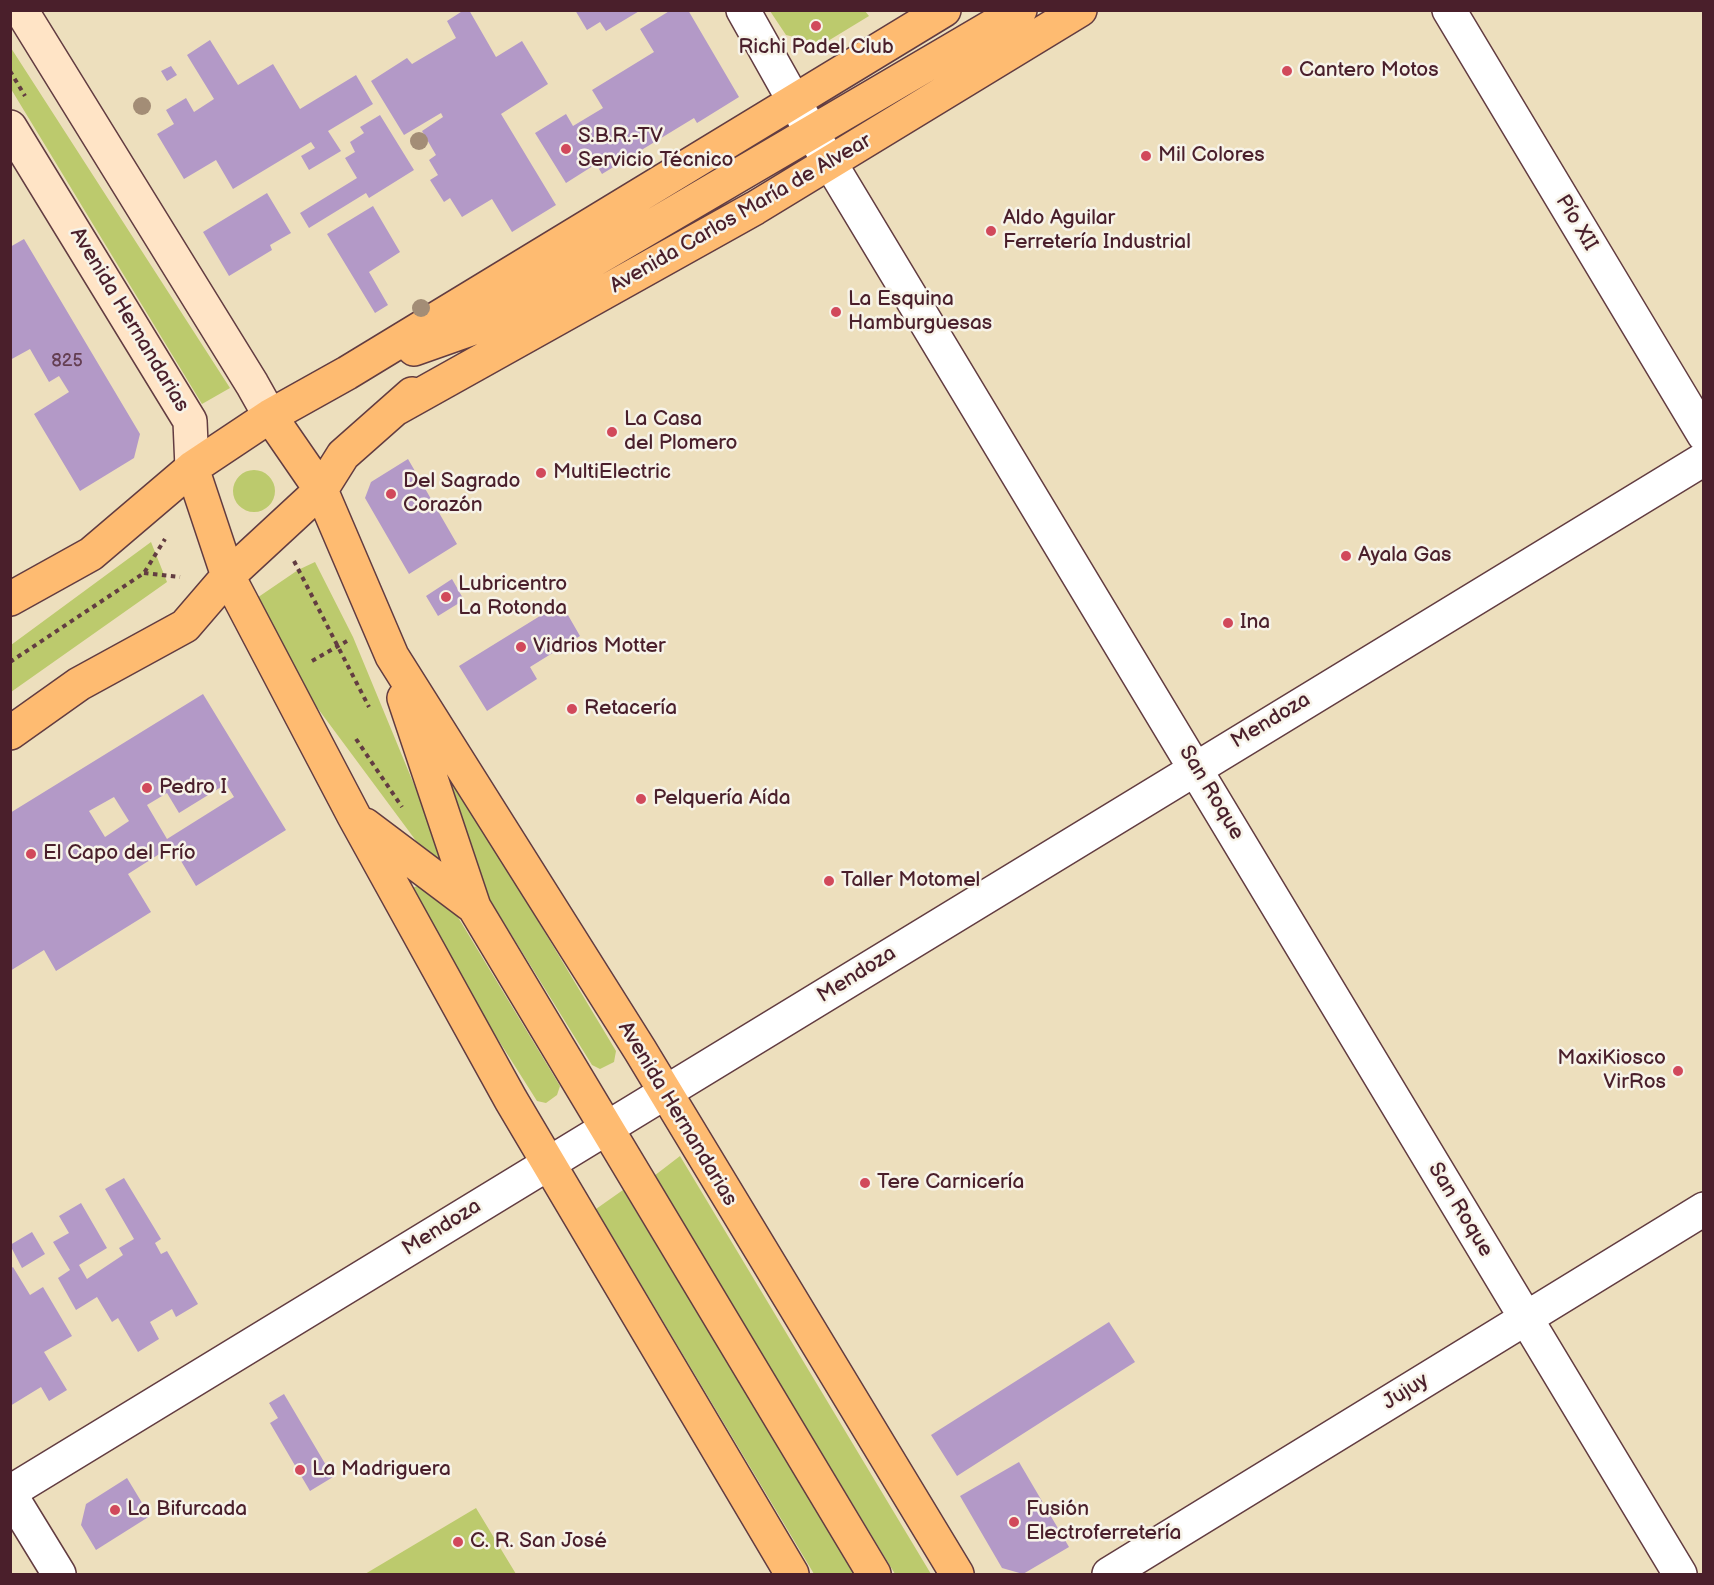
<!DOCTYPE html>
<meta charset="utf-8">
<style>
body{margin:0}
#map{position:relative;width:1714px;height:1585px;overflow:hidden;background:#eddfbd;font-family:"Balsamiq Sans",sans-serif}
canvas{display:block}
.frame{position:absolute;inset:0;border:12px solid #4a1f2b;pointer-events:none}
</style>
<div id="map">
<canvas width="1714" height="1585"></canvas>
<div class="frame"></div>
</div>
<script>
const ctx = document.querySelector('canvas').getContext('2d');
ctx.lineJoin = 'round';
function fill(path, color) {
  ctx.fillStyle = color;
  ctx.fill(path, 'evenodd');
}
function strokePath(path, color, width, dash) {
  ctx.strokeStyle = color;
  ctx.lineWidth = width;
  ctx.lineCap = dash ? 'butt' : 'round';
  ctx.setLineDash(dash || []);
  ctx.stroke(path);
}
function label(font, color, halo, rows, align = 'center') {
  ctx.font = font + ' "Balsamiq Sans",sans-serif';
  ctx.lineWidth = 5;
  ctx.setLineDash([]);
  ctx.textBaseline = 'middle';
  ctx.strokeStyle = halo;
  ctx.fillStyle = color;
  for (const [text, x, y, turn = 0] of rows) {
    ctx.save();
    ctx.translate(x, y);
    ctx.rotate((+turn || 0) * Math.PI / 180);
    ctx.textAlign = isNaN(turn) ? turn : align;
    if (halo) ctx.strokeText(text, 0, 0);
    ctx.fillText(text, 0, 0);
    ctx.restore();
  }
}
fill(new Path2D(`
 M770 11H865L869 16 823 44 786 35Z
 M11 48 230 388 202 404 11 89Z
 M233 491a21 21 0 1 1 42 0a21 21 0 1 1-42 0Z
 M151 542 167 582 11 692V645Z
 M315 562 353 637 444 857 431 861 293 675 254 600 298 570Z
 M435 749 616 1051 614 1062 600 1069 592 1065 490 900Z
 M425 883 450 904 560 1086 557 1095 546 1103 537 1101 404 891Z
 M680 1156 931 1574H895L654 1176Z
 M623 1190 855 1574H814L596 1209Z
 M476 1508 516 1574H365Z`), '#bcca6d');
fill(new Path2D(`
 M464 10H469L496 57 522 41 548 84 501 114 556 205 512 232 492 199 462 217 450 198 444 202 430 180 438 175 429 160 436 155 422 131 443 117 441 113 404 135 371 81 407 58 412 64 456 38 447 21Z
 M575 10H641L606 31 600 22 587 30Z
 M671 10H688L739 97 697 123 694 118 602 174 596 164 566 183 535 133 566 114 573 126 603 108 592 90 654 52 640 29Z
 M210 40 238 85 273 64 300 109 356 75 373 104 328 131 341 151 309 170 301 156 315 148 311 142 233 189 216 160 184 179 157 134 174 124 166 110 186 98 194 112 214 99 187 55Z
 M171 66 177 75 167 81 161 71Z
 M380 115 414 170 369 198 366 193 309 228 300 213 357 178 345 158 355 152 350 142 364 133 360 127Z
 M267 193 291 233 270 245 272 250 229 276 203 232Z
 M373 206 400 252 369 272 388 305 375 313 327 234Z
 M24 239 140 434 134 458 80 491 34 414 69 392 59 376 49 382 30 349 10 360V247Z
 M408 459 457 544 409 574 365 498 371 482Z
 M452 579 464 600 438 616 426 596Z
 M561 603 580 636 530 667 537 679 487 711 459 666Z
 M203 694 286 830 196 886 172 846 128 874 151 912 56 971 44 950 10 971V813ZM226 784 234 797 167 839 147 805 167 793 179 813ZM114 797 129 821 105 837 89 811Z
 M124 1178 161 1239 155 1243 161 1254 167 1251 198 1304 176 1317 172 1309 150 1322 159 1339 138 1352 118 1318 112 1322 97 1297 76 1310 58 1278 70 1270 53 1242 69 1233 59 1216 81 1203 107 1248 79 1265 87 1279 123 1255 119 1248 134 1239 105 1189Z
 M32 1232 45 1254 22 1268 10 1245Z
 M13 1267 30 1295 43 1287 72 1336 44 1352 67 1390 49 1401 41 1387 10 1406V1269Z
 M1109 1322 1135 1362 957 1476 931 1435Z
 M284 1394 333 1477 310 1491 270 1423 278 1418 269 1403Z
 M1019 1462 1069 1547 1023 1574 1002 1568 960 1496Z
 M127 1478 150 1516 96 1550 81 1525 86 1504Z`), '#b399c7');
const street = new Path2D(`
 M743 10 812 133 1680 1574
 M1449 10 1704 435
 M10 1492 1704 459
 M10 1494 59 1574
 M1109 1574 1704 1209`);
const secondary = new Path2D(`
 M21 10 252 384 270 416
 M10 127 190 421 192 468`);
const primary = new Path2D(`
 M414 349 485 324 1020 10
 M397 408 755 208 1080 10
 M270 416 321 490 392 656 640 1050 957 1574
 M192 468 228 576 354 816 511 1100 792 1574
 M10 599 91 554 192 468 270 416 347 373 944 10
 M404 698 474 907 874 1574
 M10 733 79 684 185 626 228 576 321 490 343 455 412 394
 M365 825 474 907`);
strokePath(street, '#623c41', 36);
strokePath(secondary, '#623c41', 36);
strokePath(primary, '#623c41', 36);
strokePath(new Path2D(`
 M10 71 25 96
 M294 561 369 707
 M144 573 180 577
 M312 661 347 641
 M10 662 144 573 165 539
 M356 739 402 807`), '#623c41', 4, [4.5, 4.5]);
strokePath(street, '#fff', 33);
strokePath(secondary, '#ffe4c6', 33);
strokePath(primary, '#febb71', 33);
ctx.fillStyle = '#a38d76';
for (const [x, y] of [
 [142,106],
 [419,141],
 [421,308]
]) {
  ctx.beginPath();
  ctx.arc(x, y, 9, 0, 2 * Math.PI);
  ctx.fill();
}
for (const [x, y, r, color] of [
 [816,26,6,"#d1495b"],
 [1287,71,6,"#d1495b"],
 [566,149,6,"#d1495b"],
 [1146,156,6,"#d1495b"],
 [991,231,6,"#d1495b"],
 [836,312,6,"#d1495b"],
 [612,432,6,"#d1495b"],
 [541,473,6,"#d1495b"],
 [391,494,6,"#d1495b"],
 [1346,556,6,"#d1495b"],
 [446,597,6,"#d1495b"],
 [1228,623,6,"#d1495b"],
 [521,647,6,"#d1495b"],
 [572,709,6,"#d1495b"],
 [147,788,6,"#d1495b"],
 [641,799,6,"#d1495b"],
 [31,854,6,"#d1495b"],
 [829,881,6,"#d1495b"],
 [1678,1071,6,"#d1495b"],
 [865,1183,6,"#d1495b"],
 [300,1470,6,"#d1495b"],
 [115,1510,6,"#d1495b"],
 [1014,1522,6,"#d1495b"],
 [458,1542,6,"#d1495b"]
]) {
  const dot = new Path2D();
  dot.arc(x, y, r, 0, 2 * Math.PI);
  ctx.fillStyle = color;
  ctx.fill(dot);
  strokePath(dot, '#f7f3e8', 2);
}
label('18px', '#643e52', null, [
 ["825",67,361]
]);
label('21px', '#4a1f2b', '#f7f3e8', [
 ["Richi Padel Club",816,48,"center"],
 ["Cantero Motos",1299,71],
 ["S.B.R.-TV",578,137],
 ["Servicio Técnico",578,161],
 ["Mil Colores",1158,156],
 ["Aldo Aguilar",1003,219],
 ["Ferretería Industrial",1003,243],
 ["La Esquina",848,300],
 ["Hamburguesas",848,324],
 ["La Casa",624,420],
 ["del Plomero",624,444],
 ["MultiElectric",553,473],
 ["Del Sagrado",403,482],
 ["Corazón",403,506],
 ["Ayala Gas",1358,556],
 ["Lubricentro",458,585],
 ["La Rotonda",458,609],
 ["Ina",1240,623],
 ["Vidrios Motter",533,647],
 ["Retacería",584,709],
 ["Pedro I",159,788],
 ["Pelquería Aída",653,799],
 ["El Capo del Frío",43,854],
 ["Taller Motomel",841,881],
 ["MaxiKiosco",1666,1059,"right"],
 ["VirRos",1666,1083,"right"],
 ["Tere Carnicería",877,1183],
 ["La Madriguera",312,1470],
 ["La Bifurcada",127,1510],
 ["Fusión",1026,1510],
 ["Electroferretería",1026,1534],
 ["C. R. San José",470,1542]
], 'left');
label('21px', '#4a1f2b', '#f7f3e8', [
 ["Avenida Carlos María de Alvear",741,214,-30],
 ["Pío XII",1576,223,59],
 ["Avenida Hernandarias",129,320,59],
 ["Mendoza",1271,721,-31],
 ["San Roque",1211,793,59],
 ["Mendoza",857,975,-32],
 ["Avenida Hernandarias",677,1114,59],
 ["San Roque",1460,1210,59],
 ["Mendoza",442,1228,-32],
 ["Jujuy",1406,1392,-32]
]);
</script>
